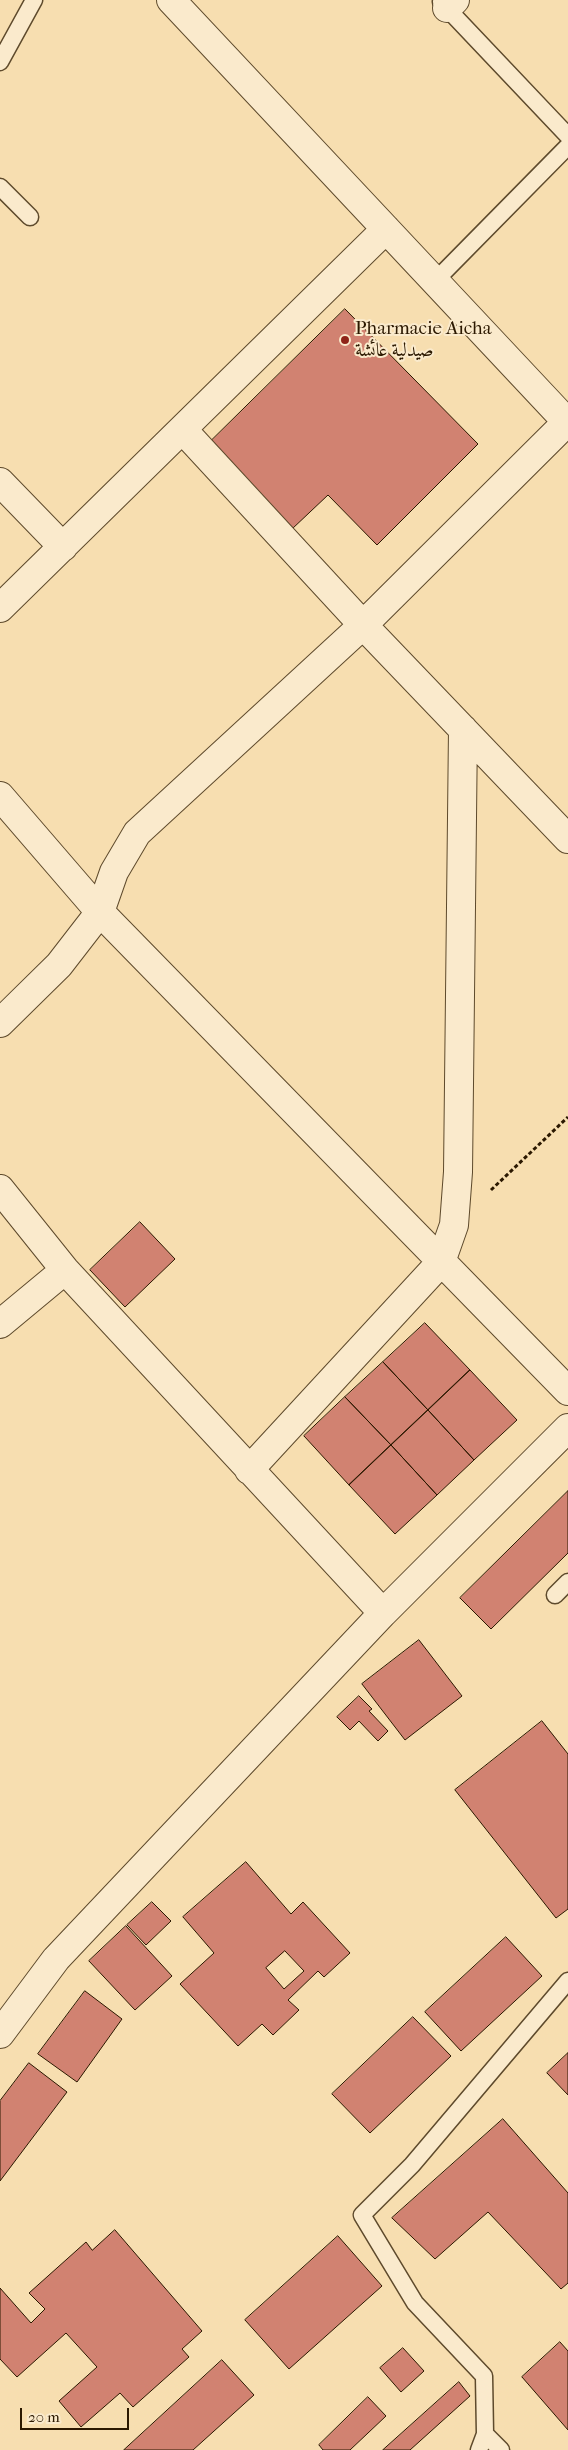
<!DOCTYPE html>
<meta charset="utf-8">
<style>
body{margin:0}
#map{position:relative;width:568px;height:2450px;overflow:hidden;background:#f7deb0;font-family:"IM FELL French Canon",serif}
canvas{display:block}
.scale{position:absolute;left:20px;top:2408px;width:109px;height:22px;box-sizing:border-box;border:2px solid #2b1800;border-top:0;padding-left:6px;font-size:15px;line-height:18px;white-space:nowrap;color:#2b1800;-webkit-text-stroke:4px #faeacc;paint-order:stroke}
</style>
<div id="map">
<canvas width="568" height="2450"></canvas>
<div class="scale">20 m</div>
</div>
<script>
const ctx = document.querySelector('canvas').getContext('2d');
ctx.lineJoin = 'round';
function fill(path, color) {
  ctx.fillStyle = color;
  ctx.fill(path, 'evenodd');
}
function strokePath(path, color, width, dash) {
  ctx.strokeStyle = color;
  ctx.lineWidth = width;
  ctx.lineCap = dash ? 'butt' : 'round';
  ctx.setLineDash(dash || []);
  ctx.stroke(path);
}
function label(font, color, halo, rows, align = 'center') {
  ctx.font = font + ' "IM FELL French Canon",Amiri,serif';
  ctx.lineWidth = 4;
  ctx.setLineDash([]);
  ctx.textBaseline = 'middle';
  ctx.strokeStyle = halo;
  ctx.fillStyle = color;
  for (const [text, x, y, turn = 0] of rows) {
    ctx.save();
    ctx.translate(x, y);
    ctx.rotate((+turn || 0) * Math.PI / 180);
    ctx.textAlign = isNaN(turn) ? turn : align;
    if (halo) ctx.strokeText(text, 0, 0);
    ctx.fillText(text, 0, 0);
    ctx.restore();
  }
}
const building = new Path2D(`
 M345 309 478 444 377 545 328 495 292 529 208 444Z
 M140 1222 175 1259 125 1307 90 1270Z
 M425 1323 470 1370 428 1410 383 1362Z
 M383 1362 428 1410 391 1445 345 1397Z
 M470 1370 517 1420 474 1460 428 1410Z
 M345 1397 391 1445 349 1485 304 1436Z
 M428 1410 474 1460 437 1495 391 1445Z
 M391 1445 437 1495 395 1534 349 1485Z
 M568 1491V1553L491 1629 460 1598Z
 M419 1640 462 1696 405 1740 362 1684Z
 M359 1696 372 1709 369 1711 388 1731 378 1741 359 1721 350 1730 337 1717Z
 M542 1721 568 1754V1909L556 1918 455 1790Z
 M246 1862 291 1914 303 1902 350 1953 324 1977 318 1971 288 2000 299 2010 273 2035 262 2024 238 2046 180 1984 214 1953 183 1917ZM285 1951 304 1971 284 1989 266 1968Z
 M152 1902 171 1921 146 1945 127 1925Z
 M126 1926 172 1976 135 2010 89 1961Z
 M506 1937 542 1976 461 2051 425 2012Z
 M85 1991 122 2019 77 2082 38 2054Z
 M413 2017 451 2056 370 2133 332 2094Z
 M568 2053V2095L547 2073Z
 M29 2063 67 2092 0 2181V2101Z
 M503 2119 568 2193V2283L561 2289 488 2212 435 2259 392 2218Z
 M115 2230 202 2331 182 2349 189 2357 133 2407 120 2393 81 2427 59 2401 97 2367 66 2333 17 2377 0 2359V2288L31 2323 45 2309 29 2293 86 2242 92 2250Z
 M338 2236 382 2286 289 2369 245 2320Z
 M560 2342 568 2351V2430L522 2377Z
 M403 2348 424 2371 401 2392 380 2368Z
 M222 2360 254 2395 193 2450H124Z
 M459 2382 470 2396 410 2450H383Z
 M368 2397 386 2416 350 2450H323L319 2445Z`);
fill(building, '#d18271');
strokePath(building, '#2b1800', 1);
const service = new Path2D(`
 M441 2 568 136
 M0 62 34 0
 M0 187 30 217
 M435 281 568 146
 M555 1595 568 1582
 M485 2434 501 2450
 M479 2450 485 2434 484 2376 415 2303 362 2215 412 2165 568 1981`);
const minor = new Path2D(`
 M171 0 567 422
 M447 8 455 0
 M183 430 363 625 568 839
 M0 482 63 547
 M0 608 386 229
 M0 796 100 912 568 1391
 M0 1023 59 965 100 912 114 872 137 833 363 625 568 421
 M0 1189 65 1270 383 1613 568 1428
 M0 1324 65 1270
 M249 1470 441 1262 454 1225 458 1172 463 729
 M0 2034 56 1959 383 1613`);
strokePath(service, '#5e4a2c', 19);
strokePath(minor, '#5e4a2c', 30);
strokePath(new Path2D(`
 M491 1190 568 1117`), '#2b1800', 3, [4, 2.5]);
strokePath(service, '#faeacc', 16);
strokePath(minor, '#faeacc', 28);
for (const [x, y, r, color] of [
 [345,340,5,"#8f2418"]
]) {
  const dot = new Path2D();
  dot.arc(x, y, r, 0, 2 * Math.PI);
  ctx.fillStyle = color;
  ctx.fill(dot);
  strokePath(dot, '#faeacc', 2);
}
label('19px', '#2b1800', '#faeacc', [
 ["Pharmacie Aicha",355,329],
 ["صيدلية عائشة",355,351]
], 'left');
</script>
